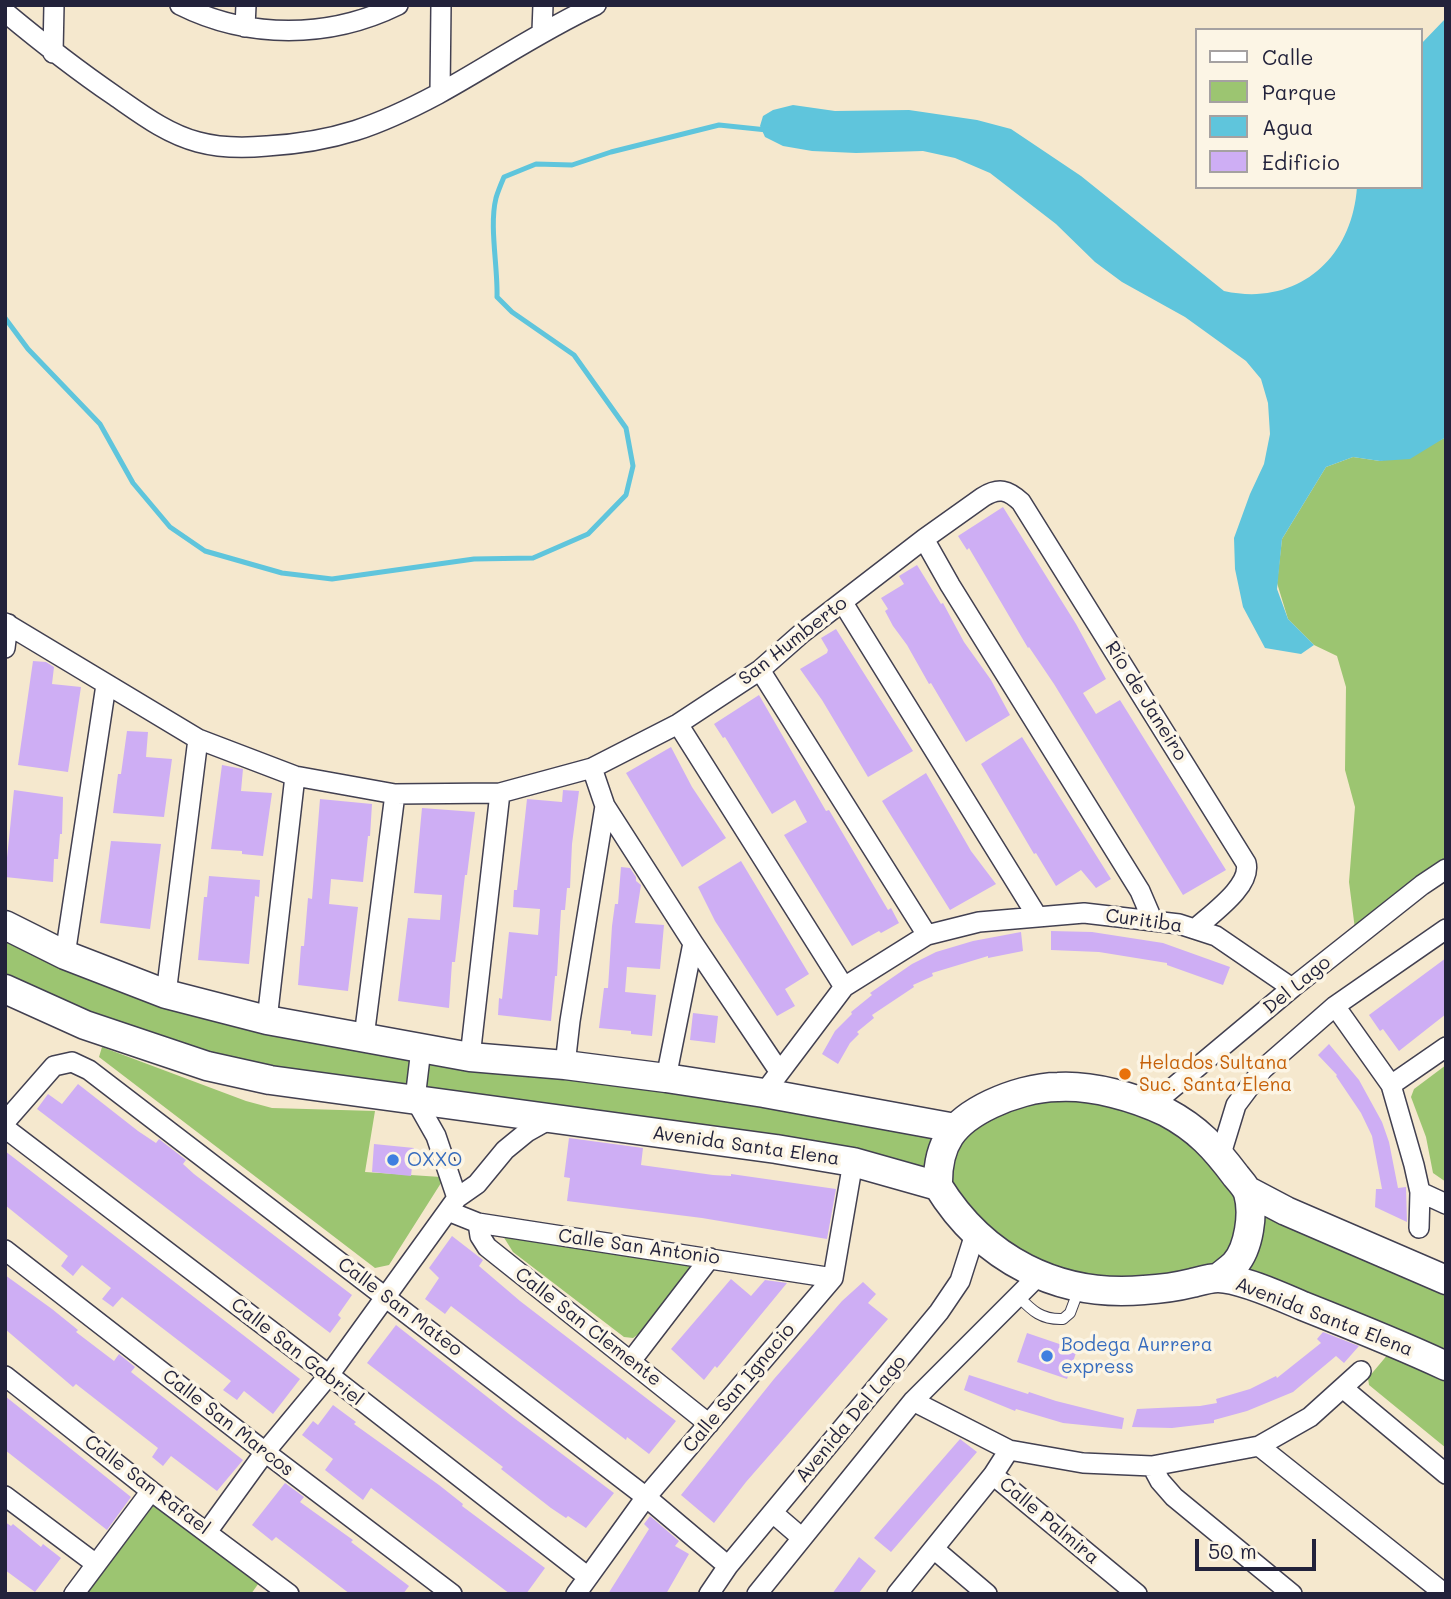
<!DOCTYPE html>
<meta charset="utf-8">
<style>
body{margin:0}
#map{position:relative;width:1451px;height:1599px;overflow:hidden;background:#f5e8ce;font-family:Mali,sans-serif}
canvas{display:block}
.frame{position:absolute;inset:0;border:7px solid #22223b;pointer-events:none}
.legend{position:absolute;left:1195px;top:28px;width:228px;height:161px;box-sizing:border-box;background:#fcf5e5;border:2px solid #a5a1a1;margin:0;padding:9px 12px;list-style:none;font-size:21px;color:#22223b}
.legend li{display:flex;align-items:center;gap:14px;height:35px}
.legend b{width:35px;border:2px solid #a5a1a1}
.scale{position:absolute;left:1195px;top:1539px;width:121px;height:32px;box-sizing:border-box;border:4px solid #22223b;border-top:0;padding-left:9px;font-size:21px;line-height:24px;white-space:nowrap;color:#22223b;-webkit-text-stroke:5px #fcf5e5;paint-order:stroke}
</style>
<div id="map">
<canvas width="1451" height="1599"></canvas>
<div class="frame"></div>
<ul class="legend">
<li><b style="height:9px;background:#fff"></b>Calle</li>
<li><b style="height:19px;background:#9cc571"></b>Parque</li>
<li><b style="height:19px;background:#5fc5dc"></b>Agua</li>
<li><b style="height:19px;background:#ceaef4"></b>Edificio</li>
</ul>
<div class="scale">50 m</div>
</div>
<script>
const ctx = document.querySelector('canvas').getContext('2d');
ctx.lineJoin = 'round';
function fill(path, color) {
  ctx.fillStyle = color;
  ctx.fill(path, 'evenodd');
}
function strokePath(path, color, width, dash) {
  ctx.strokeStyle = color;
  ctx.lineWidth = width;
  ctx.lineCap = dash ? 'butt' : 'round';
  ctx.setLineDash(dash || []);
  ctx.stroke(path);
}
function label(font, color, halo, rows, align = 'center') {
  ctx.font = font + ' Mali,sans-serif';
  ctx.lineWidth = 7;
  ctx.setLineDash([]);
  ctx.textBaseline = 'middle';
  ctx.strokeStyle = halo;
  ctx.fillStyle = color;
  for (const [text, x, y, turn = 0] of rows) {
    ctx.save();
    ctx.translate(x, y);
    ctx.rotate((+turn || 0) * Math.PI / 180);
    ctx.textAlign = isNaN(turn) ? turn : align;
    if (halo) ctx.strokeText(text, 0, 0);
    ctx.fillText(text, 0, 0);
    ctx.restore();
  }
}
fill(new Path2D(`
 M1446 437V869L1356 937 1349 882 1355 807 1345 770 1346 687 1337 656 1314 645 1288 619 1277 583 1282 539 1326 467 1353 457 1380 461 1429 446Z
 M5 925 166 994 955 1128 1023 1092 1151 1106 1234 1174 1446 1280V1366L1259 1288 1174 1287 1039 1275 938 1186 270 1080 5 989Z
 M102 1047 246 1101 272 1108 375 1111 365 1172 441 1177V1183L389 1265 375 1268 99 1057Z
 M1446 1065V1182L1433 1173 1426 1137 1411 1097 1414 1089Z
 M503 1236 691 1258 694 1270 640 1333 633 1338 624 1337 513 1252Z
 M1389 1353 1446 1381V1448L1369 1385 1368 1378Z
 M156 1502 261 1580 251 1594H87Z`), '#9cc571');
fill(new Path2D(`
 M1446 18V437L1410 459 1380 461 1353 457 1326 467 1282 539 1277 589 1288 619 1314 645 1301 654 1265 648 1243 607 1235 569 1234 538 1250 494 1264 464 1270 434 1268 403 1261 379 1246 361 1185 317 1122 282 1095 262 1056 224 990 173 955 158 923 151 856 153 812 151 783 146 765 137 760 126 763 116 773 110 793 105 835 111 909 110 977 120 1011 129 1081 176 1224 291C1296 307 1352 260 1357 187H1421V44Z`), '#5fc5dc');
strokePath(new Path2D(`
 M5 318 28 349 100 424 133 483 170 527 205 551 282 573 332 579 474 559 533 558 588 534 626 495 633 466 626 428 574 355 512 312 497 297C498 267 489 226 496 198 498 191 501 184 504 177L536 164 572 165 611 152 719 125 767 130`), '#5fc5dc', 5);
fill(new Path2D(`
 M1003 507 1076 624 1106 679 1083 693 1096 714 1120 700 1226 870 1183 895 1054 684 1029 647 1028 648 969 548 967 550 958 536Z
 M917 565 941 604 943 603 964 642 991 680 1010 715 966 742 931 683 929 684 907 645 893 626 885 611 888 609 881 598 904 584 899 576Z
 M836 629 913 751 868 777 822 700 800 669 827 653 828 650 821 638Z
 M33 661 46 662 54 667 52 684 81 687 68 772 18 765Z
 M759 695 826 811 829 810 888 910 891 908 899 923 881 933 879 931 852 946 784 835 807 822 795 800 772 814 725 737 723 738 714 724Z
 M127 731 148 732 146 757 172 759 164 817 113 813 118 774H121Z
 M1022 737 1111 879 1096 888 1081 870 1056 886 1036 853 1034 854 981 764Z
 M671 747 692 787 726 838 682 867 626 773Z
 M222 765 243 769 241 791 272 793 263 856 242 854V851L211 849Z
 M926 773 971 851 996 884 950 910 882 801Z
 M14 790 63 797 62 834H60L58 859H54L53 882 5 877Z
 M563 790 579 791 572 844 570 888H567L565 910H561L557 976H555L551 1021 498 1015 499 998 502 999 509 932 538 935 540 909 513 907 514 890H517L527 799 562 802Z
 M320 799 372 804 370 836H368L363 882 331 879 329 904 358 907 348 991 298 985 301 946H304L308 898 312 899Z
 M422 808 475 812 467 875H465L455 962H452L449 1008 398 1001 408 918 440 920 442 895 414 893Z
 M111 841 161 844 150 929 100 923Z
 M741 861 809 974 785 989 795 1006 777 1016 715 921 698 887Z
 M621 867 630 868 636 877V881L641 885 635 923 664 925 660 969 627 967 625 992 656 995 652 1036 631 1034V1031L599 1028 604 988H608L612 926 615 904H618Z
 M209 876 260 880 259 897 255 896 249 964 198 960 204 897H207Z
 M1051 931 1092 932 1163 943 1230 967 1223 985 1167 965V963L1099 952 1051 950Z
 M1021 932 1023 951 988 958V956L932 973 933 976 913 985 914 987 872 1015 874 1018 857 1032 859 1034 850 1043 838 1064 822 1054 835 1031 852 1014 851 1012 872 995 870 993 912 964 936 952 973 941Z
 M1446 958V1014L1399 1051 1383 1029 1380 1031 1369 1015Z
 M693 1013 718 1016 715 1043 690 1040Z
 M1329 1044 1359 1080 1382 1122 1389 1142 1398 1188 1406 1187 1407 1222 1375 1207 1376 1189H1382L1372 1136 1361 1113 1336 1076 1337 1075 1318 1055Z
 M78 1084 138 1131 156 1143 159 1139 186 1160 183 1164 194 1174 352 1295 338 1315 341 1318 330 1333 37 1109 48 1094 62 1104Z
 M569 1138 643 1148 641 1165 713 1175 731 1176V1174L836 1189 827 1239 702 1218 567 1201 570 1178 564 1177Z
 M374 1144 414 1148 411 1176 372 1172Z
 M5 1151 300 1379 273 1414 244 1391 237 1400 223 1390 231 1381 122 1297 113 1307 102 1299 111 1288 82 1265 73 1276 61 1266 68 1256 5 1205Z
 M452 1236 483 1260 479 1266 520 1301 676 1421 649 1454 627 1437 626 1440 451 1306 445 1314 425 1299 439 1278 429 1268Z
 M5 1275 52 1309 78 1330 76 1332 114 1361 119 1354 135 1367 131 1372 243 1460 217 1491 171 1456 163 1466 152 1457 158 1448 76 1384 73 1387 5 1329Z
 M731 1279 751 1296 765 1280 787 1283 717 1368 715 1366 704 1380 671 1349Z
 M863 1282 876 1294 868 1303 888 1319 746 1482 714 1523 681 1495 774 1379 842 1301Z
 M396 1325 514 1418 614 1493 586 1528 568 1516 566 1518 551 1508 515 1480 501 1469 503 1467 367 1363Z
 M1323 1332 1359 1346 1344 1363 1336 1356 1293 1392 1247 1411 1214 1420V1423L1172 1428 1132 1427 1137 1409 1200 1406 1217 1403 1216 1399 1250 1389 1276 1376 1277 1378 1321 1343 1317 1339Z
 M1027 1333 1077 1350 1067 1379 1017 1362Z
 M969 1375 1028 1394 1029 1392 1056 1401 1124 1418 1122 1429 1063 1423 1016 1409 1015 1411 964 1390Z
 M5 1396 131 1497 107 1530 5 1450Z
 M333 1405 356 1422 354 1424 439 1485 463 1504 462 1506 545 1568 526 1594H510L371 1488 363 1500 325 1470 333 1459 302 1435 313 1421 318 1425Z
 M960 1439 977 1452 891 1552 874 1538Z
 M285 1483 304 1497 300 1502 353 1540 351 1542 409 1586 403 1594H350L276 1537 272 1541 252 1525Z
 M650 1516 679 1541 675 1546 689 1554 666 1594H608L649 1529 644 1524Z
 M5 1522 11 1526 13 1524 41 1547 43 1544 61 1558 35 1592 5 1570Z
 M859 1557 876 1571 858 1594H832Z`), '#ceaef4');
const lane = new Path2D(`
 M1018 1296C1032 1311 1042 1320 1063 1319L1070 1313 1079 1289`);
const street = new Path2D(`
 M180 5C248 39 329 39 398 5
 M5 12C41 42 77 70 115 96 141 114 167 134 198 142 220 148 245 148 267 146 335 142 378 126 438 94 491 65 540 31 596 5
 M245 27 246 5
 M542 31 543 5
 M53 53 54 5
 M440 93 441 5
 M924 539 950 585 1140 891 1152 919
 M843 603 1037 916
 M5 623 198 739 295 776 395 794 500 793 592 768 678 724 760 670 802 633 924 539 983 497C999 487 1008 490 1021 502L1246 863C1252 886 1211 914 1195 929
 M5 648 8 624
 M760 670 927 935
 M678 724 844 987
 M605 806 693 943 779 1071
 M65 955 106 685
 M166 994 198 739
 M1335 1006 1391 1085 1414 1165 1420 1192 1419 1228
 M267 1020 295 776
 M364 1037 395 794
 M421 1049 415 1099 436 1136 457 1198
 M470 1057 500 793
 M565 1065 570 1021 605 806 592 768
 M666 1078 693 943
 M1391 1085 1446 1047
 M764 1093 844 987 927 935 979 922 1084 913 1179 924 1216 936 1292 988
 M1151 1106 1292 988 1422 885 1446 869
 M5 1122 54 1066 72 1062 89 1070 646 1497 728 1566
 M5 1128 329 1375 588 1577
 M1221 1154 1236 1105 1263 1069 1335 1006 1446 929
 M1420 1192 1446 1204
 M448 1211 478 1223 833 1278
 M478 1223 480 1236 487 1247 709 1424
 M5 1250 265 1452 452 1594
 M631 1361 710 1258
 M5 1376 151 1491 289 1594
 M1344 1389 1446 1474
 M913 1401 1009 1450 1083 1463 1152 1466 1259 1446 1310 1417 1361 1371
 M1259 1446 1445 1594
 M1152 1466 1160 1481 1174 1497 1292 1594
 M993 1475 1137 1594
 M5 1496 96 1564
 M773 1513 802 1538
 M207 1532 265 1452 329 1375 457 1198 477 1184 505 1150 527 1132 552 1118
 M934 1549 987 1594
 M74 1594 151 1491
 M576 1594 646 1497 833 1278 853 1162
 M709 1594 728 1566 939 1312 960 1281 975 1234
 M757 1594 913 1401 1039 1275
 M897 1594 993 1475 1009 1450`);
const secondary = new Path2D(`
 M5 925 65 955 166 994 267 1020 470 1057 565 1065 666 1078 764 1093 955 1128
 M5 989 85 1025 207 1066 270 1080 776 1149 853 1162 938 1186C983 1259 1058 1298 1144 1290 1160 1289 1176 1287 1192 1283 1200 1281 1210 1278 1218 1278 1240 1278 1282 1297 1303 1306 1351 1325 1399 1344 1446 1366
 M938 1186C937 1143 953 1122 991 1104 1010 1095 1036 1087 1058 1087 1092 1085 1135 1097 1166 1112 1198 1129 1215 1148 1236 1176 1240 1181 1246 1187 1248 1193 1254 1213 1249 1248 1235 1264 1230 1269 1224 1273 1218 1278
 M1248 1191 1286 1211 1446 1280`);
strokePath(lane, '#424051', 12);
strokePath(street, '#424051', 22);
strokePath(secondary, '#424051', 31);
strokePath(lane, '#fff', 10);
strokePath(street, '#fff', 19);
strokePath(secondary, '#fff', 28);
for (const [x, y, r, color] of [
 [1125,1074,7,"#e8710a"],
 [393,1160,7,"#3f7fe0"],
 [1047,1356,7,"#3f7fe0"]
]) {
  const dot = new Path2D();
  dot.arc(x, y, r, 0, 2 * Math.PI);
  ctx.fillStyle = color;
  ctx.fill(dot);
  strokePath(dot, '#fcf5e5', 2.5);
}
label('19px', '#22223b', '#fcf5e5', [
 ["San Humberto",793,641,-38],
 ["Río de Janeiro",1146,701,58],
 ["Curitiba",1144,921,8],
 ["Del Lago",1297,985,-39],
 ["Avenida Santa Elena",746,1146,8],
 ["Calle San Antonio",639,1247,8],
 ["Calle San Mateo",400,1307,37],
 ["Avenida Santa Elena",1324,1317,21],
 ["Calle San Clemente",588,1327,38],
 ["Calle San Gabriel",297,1352,38],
 ["Calle San Ignacio",739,1388,-50],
 ["Avenida Del Lago",851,1419,-50],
 ["Calle San Marcos",228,1423,38],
 ["Calle San Rafael",147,1485,37],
 ["Calle Palmira",1049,1521,40]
]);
label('19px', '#c56008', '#fcf5e5', [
 ["Helados Sultana",1139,1063],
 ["Suc. Santa Elena",1139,1085]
], 'left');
label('19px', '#366cbe', '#fcf5e5', [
 ["OXXO",407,1160],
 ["Bodega Aurrera",1061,1345],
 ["express",1061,1367]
], 'left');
</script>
